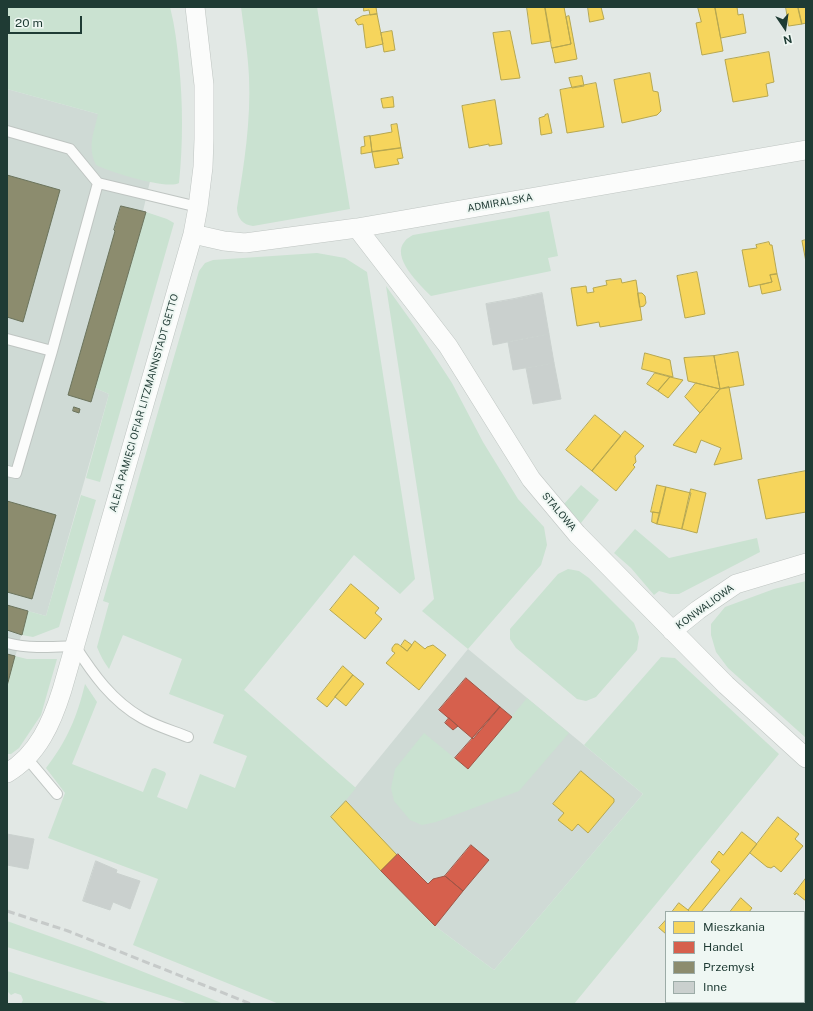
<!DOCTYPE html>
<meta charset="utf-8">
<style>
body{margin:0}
#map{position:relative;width:813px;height:1011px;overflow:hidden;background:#e2e8e5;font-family:"Public Sans",sans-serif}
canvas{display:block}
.frame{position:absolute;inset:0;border:8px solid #1f3b34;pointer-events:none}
.legend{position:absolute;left:665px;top:911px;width:140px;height:92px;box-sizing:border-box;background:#eff7f3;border:1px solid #9caca7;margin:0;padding:5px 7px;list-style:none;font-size:12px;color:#1f3b34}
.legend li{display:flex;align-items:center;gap:8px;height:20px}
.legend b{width:20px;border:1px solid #9caca7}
.north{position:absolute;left:765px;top:8px;width:40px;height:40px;-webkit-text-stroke:3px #eff7f3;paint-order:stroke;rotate:167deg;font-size:11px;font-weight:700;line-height:16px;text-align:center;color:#1f3b34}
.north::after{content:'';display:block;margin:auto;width:14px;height:18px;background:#1f3b34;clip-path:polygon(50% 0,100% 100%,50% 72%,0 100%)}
.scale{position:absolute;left:8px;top:16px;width:74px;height:18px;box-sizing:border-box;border:2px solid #1f3b34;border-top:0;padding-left:5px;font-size:12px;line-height:14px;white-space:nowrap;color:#1f3b34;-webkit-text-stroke:3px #eff7f3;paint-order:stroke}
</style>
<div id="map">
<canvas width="813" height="1011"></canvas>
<div class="frame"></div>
<ul class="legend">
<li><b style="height:11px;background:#f6d55c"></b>Mieszkania</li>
<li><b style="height:11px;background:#d6604d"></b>Handel</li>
<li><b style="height:11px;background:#8c8c6e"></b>Przemysł</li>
<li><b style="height:11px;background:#cad0ce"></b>Inne</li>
</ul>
<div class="north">N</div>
<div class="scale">20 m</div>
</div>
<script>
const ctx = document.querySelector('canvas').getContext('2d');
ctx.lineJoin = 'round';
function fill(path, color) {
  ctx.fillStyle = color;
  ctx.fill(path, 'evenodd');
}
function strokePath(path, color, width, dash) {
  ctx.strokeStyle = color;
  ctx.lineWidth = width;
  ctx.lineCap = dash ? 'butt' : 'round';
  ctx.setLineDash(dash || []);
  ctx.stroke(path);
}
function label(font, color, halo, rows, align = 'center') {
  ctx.font = font + ' "Public Sans",sans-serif';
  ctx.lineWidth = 4;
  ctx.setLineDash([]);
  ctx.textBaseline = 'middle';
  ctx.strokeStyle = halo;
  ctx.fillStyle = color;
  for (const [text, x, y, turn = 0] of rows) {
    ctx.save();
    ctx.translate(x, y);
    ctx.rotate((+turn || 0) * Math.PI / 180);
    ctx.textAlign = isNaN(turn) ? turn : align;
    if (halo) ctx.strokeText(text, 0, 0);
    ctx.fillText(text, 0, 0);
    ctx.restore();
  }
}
fill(new Path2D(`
 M7 89 98 114 155 160 143 211 146 212 95 388 109 394 46 616 28 611 7 686Z
 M468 649 643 794 494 970 435 926 331 817Z`), '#cfdad5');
fill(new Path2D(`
 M7 7H170C175 26 177 45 179 64 183 104 183 143 179 183 167 190 110 172 96 165 87 146 94 133 98 114L7 89Z
 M241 7H317L350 209 253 226C243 225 237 218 237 208 244 165 251 121 249 77 248 54 244 30 241 7Z
 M549 211 558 256 548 258 551 271 431 296C420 285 390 257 405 241 407 238 410 237 413 235Z
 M146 212 167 219 174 223 100 482 86 478 109 394 95 388Z
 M317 253 345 258 367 272 415 579 400 594 354 555 244 690 356 788 332 817 435 926 494 970 643 794 584 745 661 657 675 658 779 754 574 1004H279L133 945 158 879 48 838 65 793 46 768C67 741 77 717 85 684L97 702 72 764 143 792 152 769 155 768 165 772 166 774 157 797 187 809 200 774 235 788 247 756 213 743 224 715 169 694 182 659 123 635 109 669C104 662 100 655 97 647L109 603 103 601 199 271 205 263 213 260Z
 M386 286 414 325 452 383 483 442 518 499 544 527 547 545 541 565 468 649 422 611 434 599Z
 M581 485 599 500 581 523 564 504Z
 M81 495 96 500 59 627 33 637 22 635 28 611 46 616Z
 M635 529 669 558 757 538 760 552 679 594H670L659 591 654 595 631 568 614 553Z
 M568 569 579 571 589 578 634 623 639 637 637 650 596 697 586 701 577 699 516 648 510 639V629L558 574Z
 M806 581V738L728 668 716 652 711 635V624L725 607 774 589Z
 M15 656 27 659H57L41 715 19 748 11 754H7V686Z
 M527 698 569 733 519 791 436 822 422 825 410 820 394 801 391 788 395 769 424 733 468 769Z
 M7 921 91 951 224 1004H189L7 947Z
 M7 971 111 1004H21L23 1000 21 995 15 993 11 995 7 991Z`), '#cae2d1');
const homes = new Path2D(`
 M364 7H376L377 14 370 15 369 10 364 11Z
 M527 7H545L551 41 532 44Z
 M545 7H564L571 44 552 48Z
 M588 7H601L604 19 590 22Z
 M698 7H715L723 51 702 55 696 23 701 22Z
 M715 7H737L738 15 743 14 746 33 721 38Z
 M786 7H798L802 24 789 26Z
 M798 7H806V23L802 24Z
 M377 14 383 44 366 48 363 24 358 25 355 20 362 16Z
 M569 16 577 59 555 63 552 48 571 44 566 17Z
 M392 31 395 50 384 52 381 33Z
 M510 31 520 78 501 80 493 33Z
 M769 52 774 82 766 84 768 96 733 102 725 60Z
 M650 73 653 91 658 92 661 111 657 115 622 123 614 80Z
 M582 76 584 86 572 88 569 78Z
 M596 83 604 127 567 133 560 90Z
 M393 97 394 107 383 108 381 99Z
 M495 100 502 144 489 146V144L469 148 462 106Z
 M548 114 552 133 541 135 539 118 545 116V115Z
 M397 124 401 148 372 152 370 136 392 132 391 125Z
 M370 136 372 152 361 154V147L365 146 364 137Z
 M401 148 403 158 397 159 399 164 375 168 372 152Z
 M806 240V262L802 241Z
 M769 242 770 245H772L777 274 770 275 772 282 749 287 742 250 757 248 756 245Z
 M697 272 705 314 685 318 677 276Z
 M777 274 781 290 762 294 760 285 772 282 770 275Z
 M621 279 622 283 636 280 642 320 600 327 599 322 577 326 571 288 586 286 587 293 594 292 593 288 607 285 606 281Z
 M638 293H642L645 296 646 303 644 306 640 307Z
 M738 352 744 385 720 389 714 356Z
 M645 353 670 360 673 377 642 369Z
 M714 356 720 389 688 381 684 358Z
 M655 373 670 377 658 391 647 384Z
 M670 377 683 380 668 398 658 391Z
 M696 383 720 389 700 413 685 397Z
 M729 387 742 459 714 465 721 448 701 440 696 453 673 445 720 389Z
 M595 415 621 436 592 471 566 450Z
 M625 431 644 446 635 456 636 462 633 465 635 467 616 491 592 471Z
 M806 471V512L766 519 758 480Z
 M657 485 666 487 660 513 651 512Z
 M666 487 691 493 682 529 657 524Z
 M691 489 706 493 697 533 682 529Z
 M653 512 660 513 657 524 652 522Z
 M351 584 379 608 375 613 382 619 365 639 330 610Z
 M405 640 412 645 407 651 401 646Z
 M415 641 425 649 427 647 433 645 446 655 419 690 386 663 395 653 392 651V648L395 644H398L407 651Z
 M343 666 353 675 327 707 317 699Z
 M353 675 364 684 346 706 335 697Z
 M581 771 614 799V802L588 833 578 824 572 831 558 820 564 813 553 804Z
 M346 801 397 855 381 871 331 817Z
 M778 817 799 834 795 839 803 846 781 872 774 866 771 868 767 867 750 853Z
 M742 832 757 844 701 912H690L688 910 720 870 711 862 719 851 723 855Z
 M806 878V901L796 893 795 895 794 894Z
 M741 898 752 908 749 912H730Z
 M679 903 688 910 690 912H672Z
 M666 920V934L659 928Z
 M804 966 806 967V980L804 982Z
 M697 1002H726L729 1004H698Z`);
fill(homes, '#f6d55c');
strokePath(homes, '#b6a750', 1);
const shops = new Path2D(`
 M466 678 500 707 473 739 439 710Z
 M500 707 512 717 468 769 455 758Z
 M449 718 458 726 453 730 445 723Z
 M471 845 489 860 463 891 445 876Z
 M398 854 428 884 433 879 445 876 463 891 435 926 381 871Z`);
fill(shops, '#d6604d');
strokePath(shops, '#9f5546', 1);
const industry = new Path2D(`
 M7 175 60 190 23 322 7 317Z
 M121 206 146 212 91 402 68 395 115 231 114 230Z
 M74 407 80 409 79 413 73 411Z
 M7 501 56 515 32 599 7 592Z
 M7 605 28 611 22 635 7 630Z
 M7 654 15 656 7 686Z`);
fill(industry, '#8c8c6e');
strokePath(industry, '#6b745d', 1);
const building = new Path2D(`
 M542 293 549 334 521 339 514 299Z
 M514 299 521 339 493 345 486 304Z
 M549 334 554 363 513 370 508 342Z
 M554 363 561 399 533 404 526 368Z
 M7 834 34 839 28 869 7 865Z
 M96 861 117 870 116 873 140 881 130 909 113 902 110 910 83 901Z`);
fill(building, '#cad0ce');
strokePath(building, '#cad1ce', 1);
const service = new Path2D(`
 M7 131 70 149 98 183 198 207
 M7 339 52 351
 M7 471 16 473 52 351 98 183
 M7 643C30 649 52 647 75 646 93 674 112 701 142 718 156 726 173 731 188 737
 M26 757 57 794`);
const minor = new Path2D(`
 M357 228 448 346 531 479 577 534 726 685 806 758
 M193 234 224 241 245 243 357 228 806 150
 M672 631 698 610 736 584 806 563
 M7 773C38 755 52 722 62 690L193 234 198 207 203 167 204 139V85L195 7`);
strokePath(service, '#bfc5c2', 12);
strokePath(minor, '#bfc5c2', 20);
strokePath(service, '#fbfcfb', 10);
strokePath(minor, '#fbfcfb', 19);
strokePath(new Path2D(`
 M7 911 68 931 251 1004`), '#c6cac9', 3, [8, 4]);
label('10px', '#1f3b34', '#eff7f3', [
 ["ADMIRALSKA",500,203,-10],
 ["ALEJA PAMIĘCI OFIAR LITZMANNSTADT GETTO",144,403,-74],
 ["STALOWA",559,512,50],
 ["KONWALIOWA",705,607,-36]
]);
</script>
